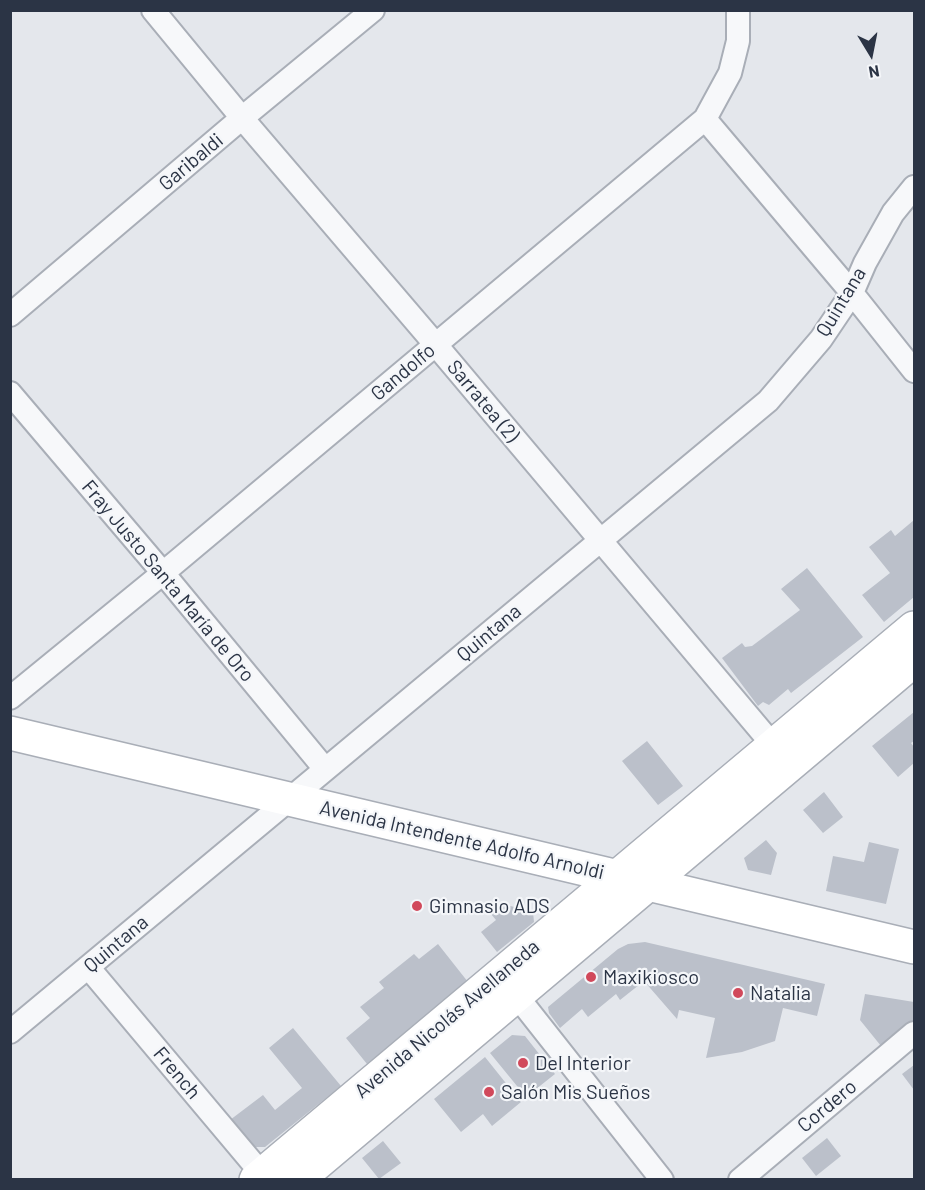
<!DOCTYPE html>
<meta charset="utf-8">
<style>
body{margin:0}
#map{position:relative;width:925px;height:1190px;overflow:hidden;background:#e4e7ec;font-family:Barlow,sans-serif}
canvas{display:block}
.frame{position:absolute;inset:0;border:12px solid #2b3445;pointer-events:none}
.north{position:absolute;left:841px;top:24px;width:60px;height:60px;-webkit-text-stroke:4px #f4f6f9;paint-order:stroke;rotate:170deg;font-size:16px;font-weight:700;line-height:24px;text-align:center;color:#2b3445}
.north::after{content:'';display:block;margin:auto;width:21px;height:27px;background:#2b3445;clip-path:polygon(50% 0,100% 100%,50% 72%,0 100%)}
</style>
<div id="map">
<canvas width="925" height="1190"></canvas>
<div class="frame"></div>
<div class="north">N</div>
</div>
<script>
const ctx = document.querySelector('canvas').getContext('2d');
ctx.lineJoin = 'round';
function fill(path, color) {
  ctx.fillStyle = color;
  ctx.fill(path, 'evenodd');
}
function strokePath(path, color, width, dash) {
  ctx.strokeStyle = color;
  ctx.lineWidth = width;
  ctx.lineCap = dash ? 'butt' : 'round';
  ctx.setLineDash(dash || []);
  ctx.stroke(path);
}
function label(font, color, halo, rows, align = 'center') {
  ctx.font = font + ' Barlow,sans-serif';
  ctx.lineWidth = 4.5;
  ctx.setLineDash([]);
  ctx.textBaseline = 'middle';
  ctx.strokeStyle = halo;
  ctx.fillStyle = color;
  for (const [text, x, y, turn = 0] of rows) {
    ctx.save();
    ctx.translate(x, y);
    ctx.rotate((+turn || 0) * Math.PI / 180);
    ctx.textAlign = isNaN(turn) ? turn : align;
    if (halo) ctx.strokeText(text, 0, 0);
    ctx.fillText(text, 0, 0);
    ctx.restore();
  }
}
fill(new Path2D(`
 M914 520V597L884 622 862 595 890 573 869 547 891 530 895 536Z
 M807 568 863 637 791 693 788 689 769 705 763 702 758 706 722 658 742 643 745 647 752 646 800 610 781 589Z
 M914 712V741L911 743 914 747V763L898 777 872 746Z
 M647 741 683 786 658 805 622 761Z
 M824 792 843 817 823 833 803 810Z
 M766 840 777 853 771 875 748 870 744 858Z
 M869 842 899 849 886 904 826 891 833 856 864 862Z
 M503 904 533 912 534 922 497 952 481 932 496 920 491 914Z
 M645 942 825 984 817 1016 783 1008 775 1041 742 1052 706 1058 715 1018 679 1010 677 1019 644 981 620 1000 616 994 588 1017 582 1009 560 1028 549 1013 548 1007 618 949 628 944Z
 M438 944 468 982 367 1064 346 1038 370 1018 360 1007 384 988 379 982 414 954 419 959Z
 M865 994 914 1002V1022L881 1046 860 1020Z
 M293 1028 341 1086 265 1147H251L230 1120 263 1095 275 1110 302 1088 269 1048Z
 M512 1035 525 1036 555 1074 526 1097 490 1053Z
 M485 1057 521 1102 492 1126 483 1114 461 1132 434 1099Z
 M914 1065V1090L902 1074Z
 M827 1138 841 1156 816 1176 802 1158Z
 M383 1141 401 1163 379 1179 362 1158Z`), '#bbc0ca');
const minor = new Path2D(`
 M153 10 242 118 436 345 783 757
 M705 119 852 293 914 371
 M10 315 242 118 373 10
 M10 393 163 573 325 769
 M10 698 163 573 705 119 730 73 738 41V10
 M88 967 267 1180
 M516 995 662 1180
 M10 1032 768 401 821 339 852 293 865 263 893 213 914 187
 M740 1180 914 1033`);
const secondary = new Path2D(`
 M10 733 914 947
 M256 1180 914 628
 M297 1180 914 660`);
strokePath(minor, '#a9aeb7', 26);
strokePath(secondary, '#a9aeb7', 36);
strokePath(minor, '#f7f8fa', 22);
strokePath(secondary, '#fff', 33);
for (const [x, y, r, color] of [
 [417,906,6,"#d1495b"],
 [591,977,6,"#d1495b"],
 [738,993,6,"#d1495b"],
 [523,1063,6,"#d1495b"],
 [489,1092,6,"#d1495b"]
]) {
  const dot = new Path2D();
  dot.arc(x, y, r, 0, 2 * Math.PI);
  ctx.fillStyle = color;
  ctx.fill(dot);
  strokePath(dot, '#f4f6f9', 2);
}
label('20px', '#2b3445', '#f4f6f9', [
 ["Garibaldi",191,162,-40],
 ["Quintana",841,302,-59],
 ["Gandolfo",403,372,-40],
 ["Sarratea (2)",483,401,50],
 ["Fray Justo Santa María de Oro",168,581,50],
 ["Quintana",489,633,-40],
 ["Avenida Intendente Adolfo Arnoldi",462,840,13],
 ["Quintana",116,944,-40],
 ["Avenida Nicolás Avellaneda",447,1019,-40],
 ["French",177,1073,50],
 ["Cordero",827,1106,-40]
]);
label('20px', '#2b3445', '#f4f6f9', [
 ["Gimnasio ADS",429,906],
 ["Maxikiosco",603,977],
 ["Natalia",750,993],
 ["Del Interior",535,1063],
 ["Salón Mis Sueños",501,1092]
], 'left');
</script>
